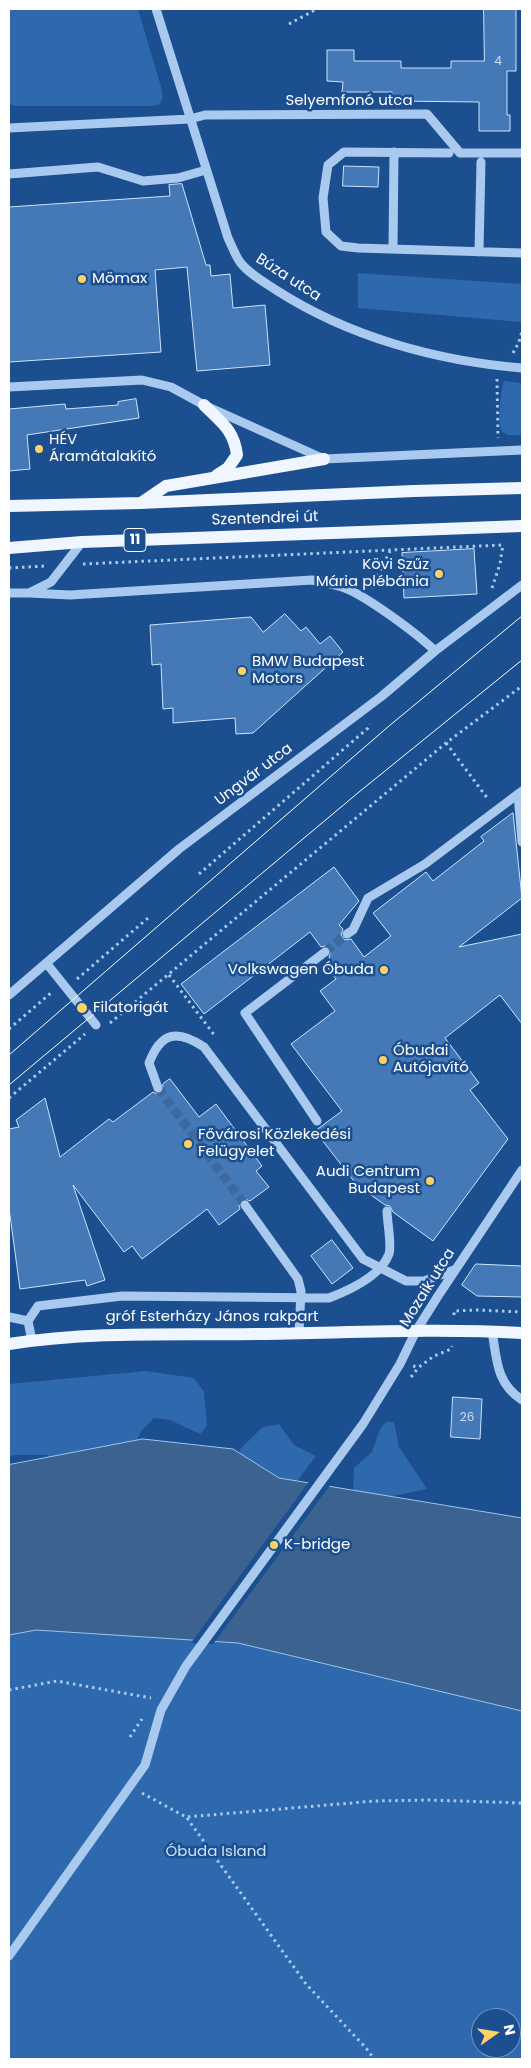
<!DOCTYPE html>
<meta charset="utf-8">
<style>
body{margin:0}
#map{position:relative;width:531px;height:2068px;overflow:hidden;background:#1b4f8f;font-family:Poppins,sans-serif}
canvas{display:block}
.frame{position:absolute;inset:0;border:10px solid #fff;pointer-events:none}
.north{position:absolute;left:471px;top:2008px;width:50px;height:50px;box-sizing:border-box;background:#1b4f8f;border:1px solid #7695bc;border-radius:50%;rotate:77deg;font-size:14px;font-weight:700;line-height:20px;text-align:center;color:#fff}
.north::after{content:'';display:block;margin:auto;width:18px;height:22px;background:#ffd166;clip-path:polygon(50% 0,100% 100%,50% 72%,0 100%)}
</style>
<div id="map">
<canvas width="531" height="2068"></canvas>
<div class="frame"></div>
<div class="north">N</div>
</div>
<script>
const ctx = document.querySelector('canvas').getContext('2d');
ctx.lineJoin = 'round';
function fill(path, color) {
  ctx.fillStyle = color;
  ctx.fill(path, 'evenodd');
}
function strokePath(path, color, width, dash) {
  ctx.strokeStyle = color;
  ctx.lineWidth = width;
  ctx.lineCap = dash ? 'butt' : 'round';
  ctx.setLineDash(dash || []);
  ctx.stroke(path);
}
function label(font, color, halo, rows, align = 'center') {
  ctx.font = font + ' Poppins,sans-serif';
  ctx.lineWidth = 5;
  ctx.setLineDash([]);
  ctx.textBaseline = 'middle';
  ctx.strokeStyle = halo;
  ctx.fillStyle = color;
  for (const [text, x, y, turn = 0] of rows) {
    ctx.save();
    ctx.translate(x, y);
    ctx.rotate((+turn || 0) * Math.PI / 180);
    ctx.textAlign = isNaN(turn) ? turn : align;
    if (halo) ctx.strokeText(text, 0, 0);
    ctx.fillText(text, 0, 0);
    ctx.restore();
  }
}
fill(new Path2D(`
 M9 9H138L161 87 163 97 160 104 152 106H16L9 104Z
 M358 273 522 284V322L358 308Z
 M504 381 522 383V435C516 435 508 437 503 432 496 425 501 391 504 381Z
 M146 1371 194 1378 204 1392 207 1426 200 1434 170 1420 154 1418 142 1430 126 1461 94 1470 46 1455H13L9 1458V1384Z
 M386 1422H394L399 1447 427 1489 373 1500 353 1492 354 1468 372 1452 380 1429Z
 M279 1424 294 1445 316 1456 291 1489 237 1465 240 1449 263 1427Z
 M37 1630 238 1643 522 1711V2059H9V1635ZM481 2018H511V2048H481Z`), '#2e69ad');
const water = new Path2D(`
 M143 1439 233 1449 279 1478 522 1518V1711L238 1643 36 1630 9 1635V1465Z`);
fill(water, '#3c6290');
strokePath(water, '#9cc4f0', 1);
fill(new Path2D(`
 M310 1480 331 1484 213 1644 191 1643Z`), '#1b4f8f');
const building = new Path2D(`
 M484 9H516V71H507V115H510V131H479V102L392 101V92H342L343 82 327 81V50H354V61H401V68H451V61H484Z
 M344 166 379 167 378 187 343 186Z
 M182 184 206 265H210L211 276 230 274 233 308 265 305 270 365 197 371 187 267 155 270 161 352 9 362V207L170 196 169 185Z
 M136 399 139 418 27 435 30 469 9 471V409L65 404 66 409 118 405V402Z
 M474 549 477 594 404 598 402 553Z
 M285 614 301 631 306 627 320 644 330 636 343 652 253 733 236 734 235 718 173 723V708L163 709 161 664 152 665 150 625 251 617 263 632Z
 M513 813 522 898 459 947 522 934V1024L500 995 445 1038 479 1083 470 1090 508 1139 433 1241 393 1212 390 1206 385 1205 357 1185 315 1131 342 1111 291 1044 335 1011 320 991 336 979 326 965 331 961 329 957 331 952 330 948 325 946 321 947 310 932 204 1014 181 984 334 867 359 901 339 925 343 929 341 935 345 940 351 939 364 957 391 936 373 913 426 872 433 881 484 841 481 837Z
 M170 1079 199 1117 216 1104 262 1166 256 1171 269 1187 250 1201 245 1199 241 1200 239 1205 240 1209 219 1225 207 1209 142 1259 132 1246 124 1252 73 1185 105 1280 87 1286 85 1280 20 1289 9 1208V1129L19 1127 16 1120 45 1098 60 1157 109 1119 113 1122 153 1092 157 1094 162 1092 163 1084Z
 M332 1240 353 1268 332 1284 311 1256Z
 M476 1264 522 1266V1297L477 1296 462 1285Z
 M453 1397 482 1399 480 1439 451 1437Z`);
fill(building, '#4478b7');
strokePath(building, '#cfe3fa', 1);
strokePath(new Path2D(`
 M325 952 347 934
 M158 1088 245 1205`), '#3d69a0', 9, [9, 4.5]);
strokePath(new Path2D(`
 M289 24 317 9
 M513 353 519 342 522 331
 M497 379 498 438
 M83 564 502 545
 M9 568 45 566
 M372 588 390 551
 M492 588 500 564 503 544
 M446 743 488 799
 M199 874 368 728 370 724
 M169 975 215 1036
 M77 979 148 918
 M110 1023 446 743 522 686
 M9 1029 52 992
 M9 1098 85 1034
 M454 1315V1311L477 1310 522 1312
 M413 1366 419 1367 434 1356 451 1349 452 1346
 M411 1377 419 1367
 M9 1690 57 1681 151 1698
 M130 1737 142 1719
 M142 1793 186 1817 375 1801 429 1800 522 1803
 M187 1818 306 1984 366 2048 374 2059`), '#a9c9ee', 3, [2.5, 4]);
strokePath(new Path2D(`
 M156 9 228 238C232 246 235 255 240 262 249 274 264 282 276 290 349 337 437 361 522 368
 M9 128 190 119 205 115 427 114 460 153H522
 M449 153 344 152 328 165 323 198 326 232 341 246 358 248 522 253
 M9 174 98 167 143 181 178 178 206 170
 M393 248 394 152
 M479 252 481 162
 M9 387 142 380 171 387 204 405 324 459 522 450
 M9 593H29L51 582 82 542
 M29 593 70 595 312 580C322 582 333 584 342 587 364 594 419 635 435 651
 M518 794 522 842
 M347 934 353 930 368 898 425 864 522 791
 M47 964 96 1025
 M9 995 179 849 382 696 435 651 522 585
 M158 1088 149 1063C161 1032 177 1029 204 1047L363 1259 406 1281H424L454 1270
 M317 1121 245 1013 325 952
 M245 1205 298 1279 301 1291 299 1333
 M9 1317 28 1321
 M492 1331C497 1360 496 1383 522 1400
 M32 1341 28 1321 38 1306 122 1296 329 1298C350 1290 381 1276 389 1254 392 1245 387 1221 387 1211
 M9 1956 145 1765 161 1710 186 1666 363 1424 400 1364 416 1331 438 1296 522 1170`), '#a9c9ee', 9);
strokePath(new Path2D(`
 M204 405C221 422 234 430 237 455L228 468 217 475
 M141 503 166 486 324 459
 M9 506 140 503 414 491
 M9 548 82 542 416 530
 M9 1344C92 1331 174 1335 258 1334 346 1333 434 1328 522 1333`), '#f0f6ff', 12);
strokePath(new Path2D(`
 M9 1055 389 726 522 616
 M9 1085 359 792 522 660`), '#fff', 1);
strokePath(new Path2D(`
 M414 491 522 488
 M416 530 522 526`), '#f0f6ff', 12);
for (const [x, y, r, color] of [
 [82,279,5,"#ffd166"],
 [39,449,5,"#ffd166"],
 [439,574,5,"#ffd166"],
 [242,671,5,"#ffd166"],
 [384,970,5,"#ffd166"],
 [82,1008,6,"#ffd166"],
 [383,1060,5,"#ffd166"],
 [188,1144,5,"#ffd166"],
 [430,1181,5,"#ffd166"],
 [274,1545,5,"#ffd166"]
]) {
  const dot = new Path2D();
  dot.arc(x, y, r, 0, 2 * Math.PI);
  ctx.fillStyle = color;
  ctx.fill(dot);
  strokePath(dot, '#1b4f8f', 2);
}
label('12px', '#d0dded', null, [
 ["4",498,62],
 ["26",467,1418]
]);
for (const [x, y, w] of [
 [135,540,22]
]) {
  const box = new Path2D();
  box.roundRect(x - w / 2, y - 11.5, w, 23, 4);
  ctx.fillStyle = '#1b4f8f';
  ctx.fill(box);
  strokePath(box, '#fff', 1);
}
label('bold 14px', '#fff', null, [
 ["11",135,540]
]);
label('15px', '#fff', '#1b4f8f', [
 ["Selyemfonó utca",349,101],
 ["Búza utca",288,278,33],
 ["Szentendrei út",265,519,-2],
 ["Ungvár utca",254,775,-37],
 ["Mozaik utca",428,1288,-58],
 ["gróf Esterházy János rakpart",212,1317]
]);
label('15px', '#fff', '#1b4f8f', [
 ["Mömax",92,279],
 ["HÉV",49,440],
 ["Áramátalakító",49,457],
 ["Kövi Szűz",429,565,"right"],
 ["Mária plébánia",429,582,"right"],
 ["BMW Budapest",252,662],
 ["Motors",252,679],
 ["Volkswagen Óbuda",374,970,"right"],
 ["Filatorigát",93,1008],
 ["Óbudai",393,1051],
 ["Autójavító",393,1068],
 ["Fővárosi Közlekedési",198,1135],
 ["Felügyelet",198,1152],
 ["Audi Centrum",420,1172,"right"],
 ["Budapest",420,1189,"right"],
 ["K-bridge",284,1545]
], 'left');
label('15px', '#cfe3fa', '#1b4f8f', [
 ["Óbuda Island",216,1852]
]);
</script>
